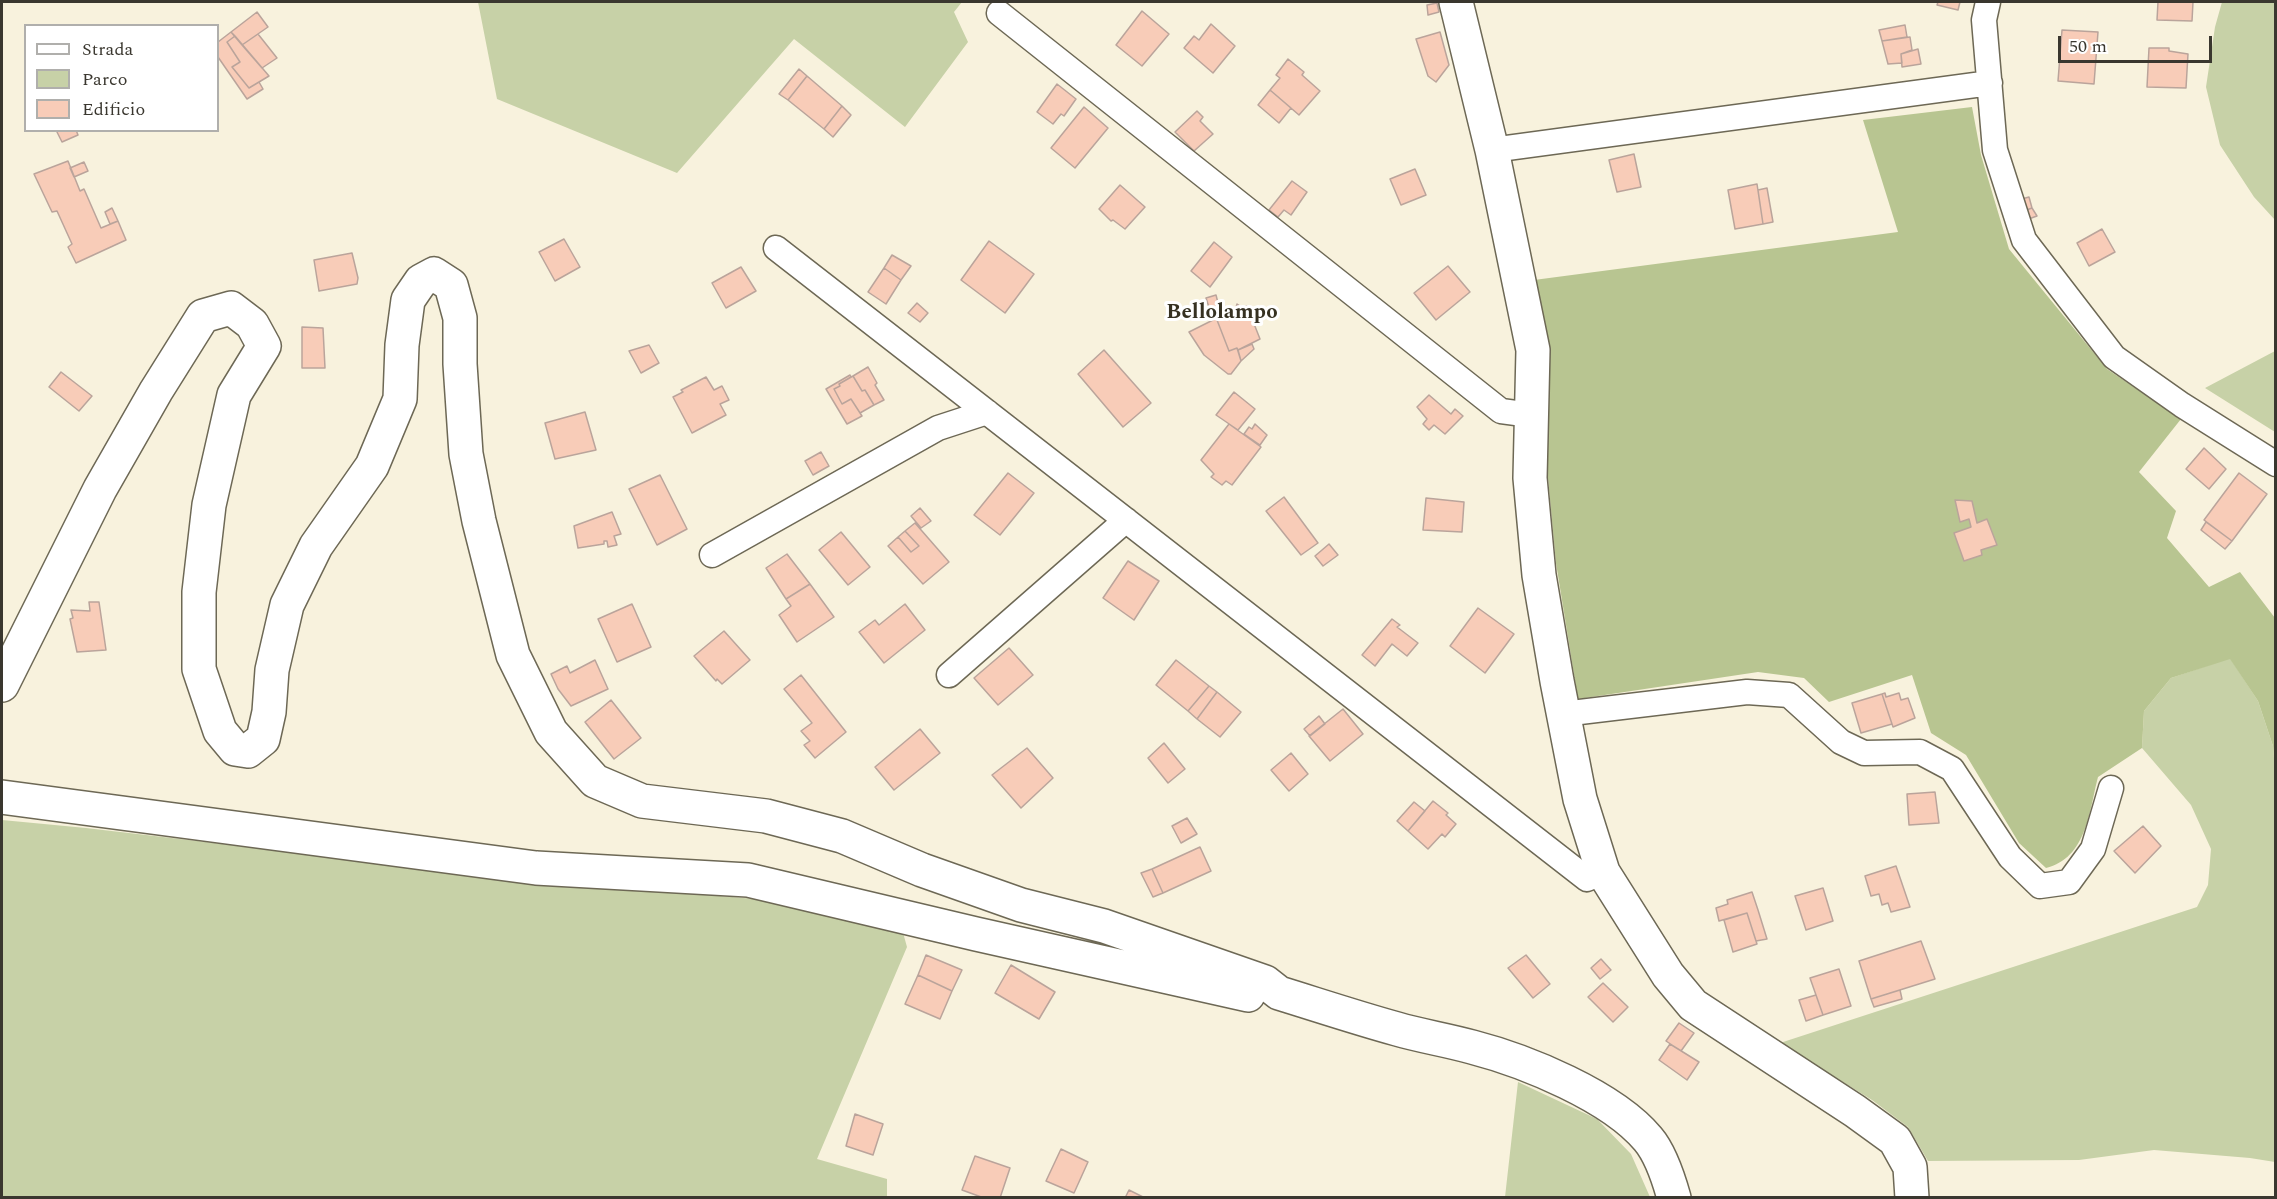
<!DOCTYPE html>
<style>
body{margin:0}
#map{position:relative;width:2277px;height:1199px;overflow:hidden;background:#f8f2dd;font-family:Spectral,serif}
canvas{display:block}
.frame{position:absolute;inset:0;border:3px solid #3a372f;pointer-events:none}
.legend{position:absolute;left:24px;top:24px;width:195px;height:108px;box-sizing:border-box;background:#fff;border:2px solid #b0afac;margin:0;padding:8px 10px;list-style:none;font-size:18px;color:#3a372f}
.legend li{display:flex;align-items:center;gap:12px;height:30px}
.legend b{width:30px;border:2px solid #b0afac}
.scale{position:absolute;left:2058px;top:36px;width:154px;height:27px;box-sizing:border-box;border:3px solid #3a372f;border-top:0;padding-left:8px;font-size:18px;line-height:21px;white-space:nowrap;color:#3a372f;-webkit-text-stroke:4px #fff;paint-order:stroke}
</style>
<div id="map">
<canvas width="2277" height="1199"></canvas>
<div class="frame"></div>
<ul class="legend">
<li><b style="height:8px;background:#fff"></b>Strada</li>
<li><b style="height:16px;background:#c7d1a7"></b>Parco</li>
<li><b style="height:16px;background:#f8ccb8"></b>Edificio</li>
</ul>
<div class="scale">50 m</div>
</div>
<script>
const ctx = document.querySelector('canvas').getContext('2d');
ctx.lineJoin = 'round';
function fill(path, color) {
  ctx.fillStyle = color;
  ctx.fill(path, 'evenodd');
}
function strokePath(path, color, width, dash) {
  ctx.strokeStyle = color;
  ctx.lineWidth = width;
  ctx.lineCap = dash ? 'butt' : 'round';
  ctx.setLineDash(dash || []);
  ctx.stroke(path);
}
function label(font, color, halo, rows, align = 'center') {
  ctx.font = font + ' Spectral,serif';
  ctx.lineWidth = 6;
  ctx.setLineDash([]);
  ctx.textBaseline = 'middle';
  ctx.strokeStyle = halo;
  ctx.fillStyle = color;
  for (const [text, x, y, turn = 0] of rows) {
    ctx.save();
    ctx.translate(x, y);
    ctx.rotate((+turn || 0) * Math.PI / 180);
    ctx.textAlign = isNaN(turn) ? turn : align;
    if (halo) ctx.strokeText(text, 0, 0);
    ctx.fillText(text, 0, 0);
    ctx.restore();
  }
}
fill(new Path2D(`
 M478 2H962L954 12 968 42 905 127 794 39 677 173 497 99Z
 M2222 2H2275V220L2254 197 2220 145 2206 87 2215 27Z
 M2275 351V432L2205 388Z
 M2230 658 2258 701 2273 746 2275 770V1162L2250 1158 2154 1150 2079 1160 1928 1161 1908 1127 1872 1100 1780 1043 2197 907 2208 885 2211 849 2191 805 2142 748 2144 711 2171 678Z
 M2 820 86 828 522 879 767 900 902 929 907 947 817 1159 887 1179V1197H2Z
 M1518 1082 1597 1119 1631 1154 1650 1197H1505Z`), '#c7d1a7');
fill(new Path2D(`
 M1972 107 1981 155 2009 249 2107 369 2181 419 2139 472 2176 511 2167 538 2209 587 2240 572 2275 618V770L2273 746 2258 701 2230 659 2171 678 2144 711 2142 748 2098 777C2089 811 2087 858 2046 868L2019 843 1966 755 1931 733 1912 675 1829 702 1804 678 1758 672 1578 699 1556 563 1547 467 1550 351 1534 280 1898 232 1863 120Z`), '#b8c591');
const building = new Path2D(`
 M1938 2H1960L1958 10 1937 5Z
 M2158 2H2193L2192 21 2157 20Z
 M1437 3 1439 12 1428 15 1427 5Z
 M1142 11 1169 34 1142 66 1116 45Z
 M257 12 268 27 242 45 231 32Z
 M1211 24 1235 46 1213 73 1184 48 1194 36 1199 40Z
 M1905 25 1907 37 1882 41 1879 30Z
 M2062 30 2098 32 2094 84 2058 81Z
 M231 32 235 36 227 42 240 62 232 67 249 88 259 82 263 89 247 99 218 57V42Z
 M1440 32 1449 65 1436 82 1428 76 1416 39Z
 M258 34 277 58 262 68 242 45Z
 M235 36 269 76 249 88 232 67 240 62 227 42Z
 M1910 37 1912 50 1901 54 1902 63 1888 64 1882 41Z
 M2149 48H2169V51L2188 54 2186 88 2147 87Z
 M1918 49 1921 64 1902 67 1901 54Z
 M1288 59 1304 72 1302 75 1320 91 1299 115 1270 90 1280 78 1276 75Z
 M799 69 807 76 788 100 779 94Z
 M807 76 842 106 824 129 788 100Z
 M1057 84 1076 99 1064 116 1061 114 1053 124 1037 112Z
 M1270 90 1291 108 1279 123 1258 105Z
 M842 106 851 115 833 137 824 129Z
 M1084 107 1108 128 1075 168 1051 148Z
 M1197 111 1203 117 1200 121 1213 134 1194 151 1175 132Z
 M56 130H76L78 135 62 142Z
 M1634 154 1641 187 1617 192 1609 160Z
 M68 161 80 191 84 189 101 228 118 221 126 240 76 263 68 247 72 244 57 211 52 212 34 174Z
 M84 162 88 171 74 177 70 168Z
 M1415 169 1426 195 1401 205 1390 179Z
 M1292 181 1307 192 1291 215 1284 210 1278 217 1269 210Z
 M1757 184 1763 224 1735 229 1728 190Z
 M1120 185 1145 207 1125 229 1113 220 1111 221 1099 209Z
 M1767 188 1773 222 1763 224 1758 190Z
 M2029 197 2032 208 2021 212 2018 200Z
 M112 208 118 221 110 224 105 212Z
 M2032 208 2037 216 2023 221 2021 212Z
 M2102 229 2115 252 2089 266 2077 243Z
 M564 239 580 267 555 281 539 252Z
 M989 241 1034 274 1005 313 961 280Z
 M1214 242 1232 257 1210 287 1191 271Z
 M352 253 358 278 357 284 319 291 314 260Z
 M892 255 911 266 901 280 884 268Z
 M1448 266 1470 292 1436 320 1414 293Z
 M741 267 756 291 726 308 712 283Z
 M884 268 901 280 886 304 868 292Z
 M1216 295 1222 319 1217 320 1229 351 1237 348 1241 361 1231 374H1228L1204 355 1189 332 1213 320 1206 298Z
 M917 303 928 313 920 322 908 313Z
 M1237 304 1243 308 1247 306 1260 339 1238 350 1237 348 1229 351 1217 320 1235 311Z
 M302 327 323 328 325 368H302Z
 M1252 344 1254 349 1241 361 1238 350Z
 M649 345 659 363 641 373 629 351Z
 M1104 350 1151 403 1123 427 1078 374Z
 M868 367 877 383 875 385 884 400 874 405 865 390 862 391 853 376Z
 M61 372 92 396 79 411 49 387Z
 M850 375 851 377 839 384 840 386 834 389 842 404 851 399 862 416 847 424 826 389Z
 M853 376 862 391 865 390 874 405 860 413 851 399 842 404 834 389 840 386 839 384Z
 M706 377 714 390 722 386 729 400 720 404 726 415 692 433 673 397 683 392 681 390Z
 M1234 392 1255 409 1238 430 1216 415Z
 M1429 395 1451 414 1455 409 1463 416 1445 434 1434 425 1429 430 1423 424 1427 419 1417 407Z
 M585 412 596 450 555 459 545 423Z
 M1229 424 1261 447 1232 485 1226 481 1222 485 1211 477 1214 474 1201 460Z
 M1255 424 1267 435 1260 445 1244 434 1249 427 1252 429Z
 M2204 448 2226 469 2209 489 2186 469Z
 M821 452 829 466 813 475 805 461Z
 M1008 473 1034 493 1000 535 974 515Z
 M2239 473 2267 494 2232 541 2204 520Z
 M660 475 687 529 657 545 629 489Z
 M1284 497 1318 543 1301 555 1266 511Z
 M1426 498 1464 502 1462 532 1423 530Z
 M1955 500 1972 501 1977 523 1987 519 1997 545 1981 550 1982 555 1964 561 1954 533 1971 527 1969 519 1960 522Z
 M920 508 931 521 921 528 911 516Z
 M612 512 621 534 614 536 617 545 608 547 607 541H604V544L578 548 574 526Z
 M2206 522 2232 541 2225 549 2201 530Z
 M915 523 949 562 923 584 888 546 898 537 911 552 919 546 905 531Z
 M905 531 919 546 911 552 898 537Z
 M841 532 870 567 848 585 819 550Z
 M1329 544 1338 555 1323 566 1315 556Z
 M787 554 810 584 786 599 766 568Z
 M1128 561 1159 581 1134 620 1103 598Z
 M810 584 834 617 797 642 779 615 791 606 786 599Z
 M89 602H99L106 650 77 652 70 619 73 618 71 610 90 611Z
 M632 604 651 647 617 662 598 619Z
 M905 604 925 630 884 663 859 632 875 620 879 625Z
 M1478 608 1514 634 1485 673 1450 646Z
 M1392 619 1400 625 1397 627 1418 643 1407 656 1392 644 1375 666 1362 655Z
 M724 631 750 660 722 684 717 679 716 681 694 656Z
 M1009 648 1033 675 998 705 974 678Z
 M595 660 608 689 571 706 558 689 551 674 567 666 570 673Z
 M1176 660 1209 686 1188 711 1156 685Z
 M801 675 846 732 815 758 804 745 810 741 801 731 812 723 784 689Z
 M1209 686 1217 692 1197 719 1188 711Z
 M1217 692 1241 712 1220 737 1197 719Z
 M1885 693 1886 697 1899 693 1901 700 1908 698 1915 718 1893 727 1882 694Z
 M1882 694 1892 724 1861 733 1852 703Z
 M611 700 641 738 614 759 585 722Z
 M1343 709 1363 734 1330 761 1309 736Z
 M1319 716 1325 724 1310 736 1304 729Z
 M920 729 940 753 894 790 875 767Z
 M1164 743 1185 769 1168 783 1148 758Z
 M1027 748 1053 778 1021 808 992 775Z
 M1291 753 1308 774 1289 791 1271 770Z
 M1935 792 1939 823 1909 825 1907 794Z
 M1433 801 1448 813 1446 815 1456 824 1445 837 1442 834 1428 849 1408 831Z
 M1414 802 1425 811 1408 831 1397 821Z
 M1187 818 1197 834 1181 843 1172 826Z
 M2143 826 2161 846 2135 873 2114 851Z
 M1200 847 1211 871 1163 893 1152 869Z
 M1896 866 1910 907 1891 912 1888 903 1882 905 1879 894 1871 896 1865 876Z
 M1152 869 1163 893 1153 897 1141 873Z
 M1823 888 1833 921 1806 930 1795 896Z
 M1752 892 1758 910 1767 939 1756 941 1747 913 1719 921 1716 908 1728 904 1727 900Z
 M1747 913 1757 944 1733 952 1724 920Z
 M1921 941 1935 979 1871 999 1859 961Z
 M926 955 962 970 952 991 918 975Z
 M1526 955 1550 984 1533 998 1508 968Z
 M1601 959 1611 970 1600 979 1591 968Z
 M1011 965 1055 992 1039 1019 995 993Z
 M1839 969 1851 1006 1823 1015 1810 978Z
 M918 975 952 991 940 1019 905 1004Z
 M1603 983 1628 1007 1613 1022 1588 997Z
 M1900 990 1902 999 1874 1007 1871 999Z
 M1816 995 1823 1015 1806 1021 1799 1000Z
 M1679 1023 1694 1033 1681 1051 1666 1041Z
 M1670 1044 1699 1062 1687 1080 1659 1060Z
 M855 1114 883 1124 873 1155 846 1146Z
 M1061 1149 1088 1162 1074 1193 1046 1181Z
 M975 1156 1010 1168 1000 1198H984L962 1190Z
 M1129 1190 1145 1198H1125Z`);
fill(building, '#f8ccb8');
strokePath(building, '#baa49b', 1.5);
const minor = new Path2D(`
 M1988 2 1984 20 1995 150 2024 240 2114 357 2182 405 2276 464
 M999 13 1501 411 1531 415
 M1492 150 1990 83
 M776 248 1587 879 1603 872
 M712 555 938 428 987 412
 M949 675 1126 520
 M1563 714 1747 692 1789 695 1841 742 1864 753 1920 752 1952 769 2010 857 2040 886 2069 882 2093 849 2111 788`);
const secondary = new Path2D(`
 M1456 2 1492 150 1533 350 1530 478 1539 575 1557 681 1580 799 1603 872 1668 975 1693 1005 1855 1111 1895 1140 1910 1167 1912 1198
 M2 685 100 489 156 391 203 316 231 308 252 324 264 346 234 395 209 505 199 592V669L220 731 235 749 248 751 263 739 269 712 272 670 287 605 316 546 372 466 400 399 402 345 408 300 421 281 434 274 451 285 460 318V364L466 454 479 521 513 655 551 732 595 781 642 801 766 816 842 836 922 870 1021 905 1104 926 1265 982 1279 993C1318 1005 1357 1018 1397 1029 1421 1036 1447 1040 1472 1047 1526 1061 1612 1096 1648 1139 1660 1153 1669 1180 1674 1198
 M2 797 536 868 748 880 976 934 1248 995`);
strokePath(minor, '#6d6855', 27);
strokePath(secondary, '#6d6855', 36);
strokePath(minor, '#fff', 24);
strokePath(secondary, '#fff', 33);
label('bold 21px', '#363121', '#fff', [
 ["Bellolampo",1222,314]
]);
</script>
